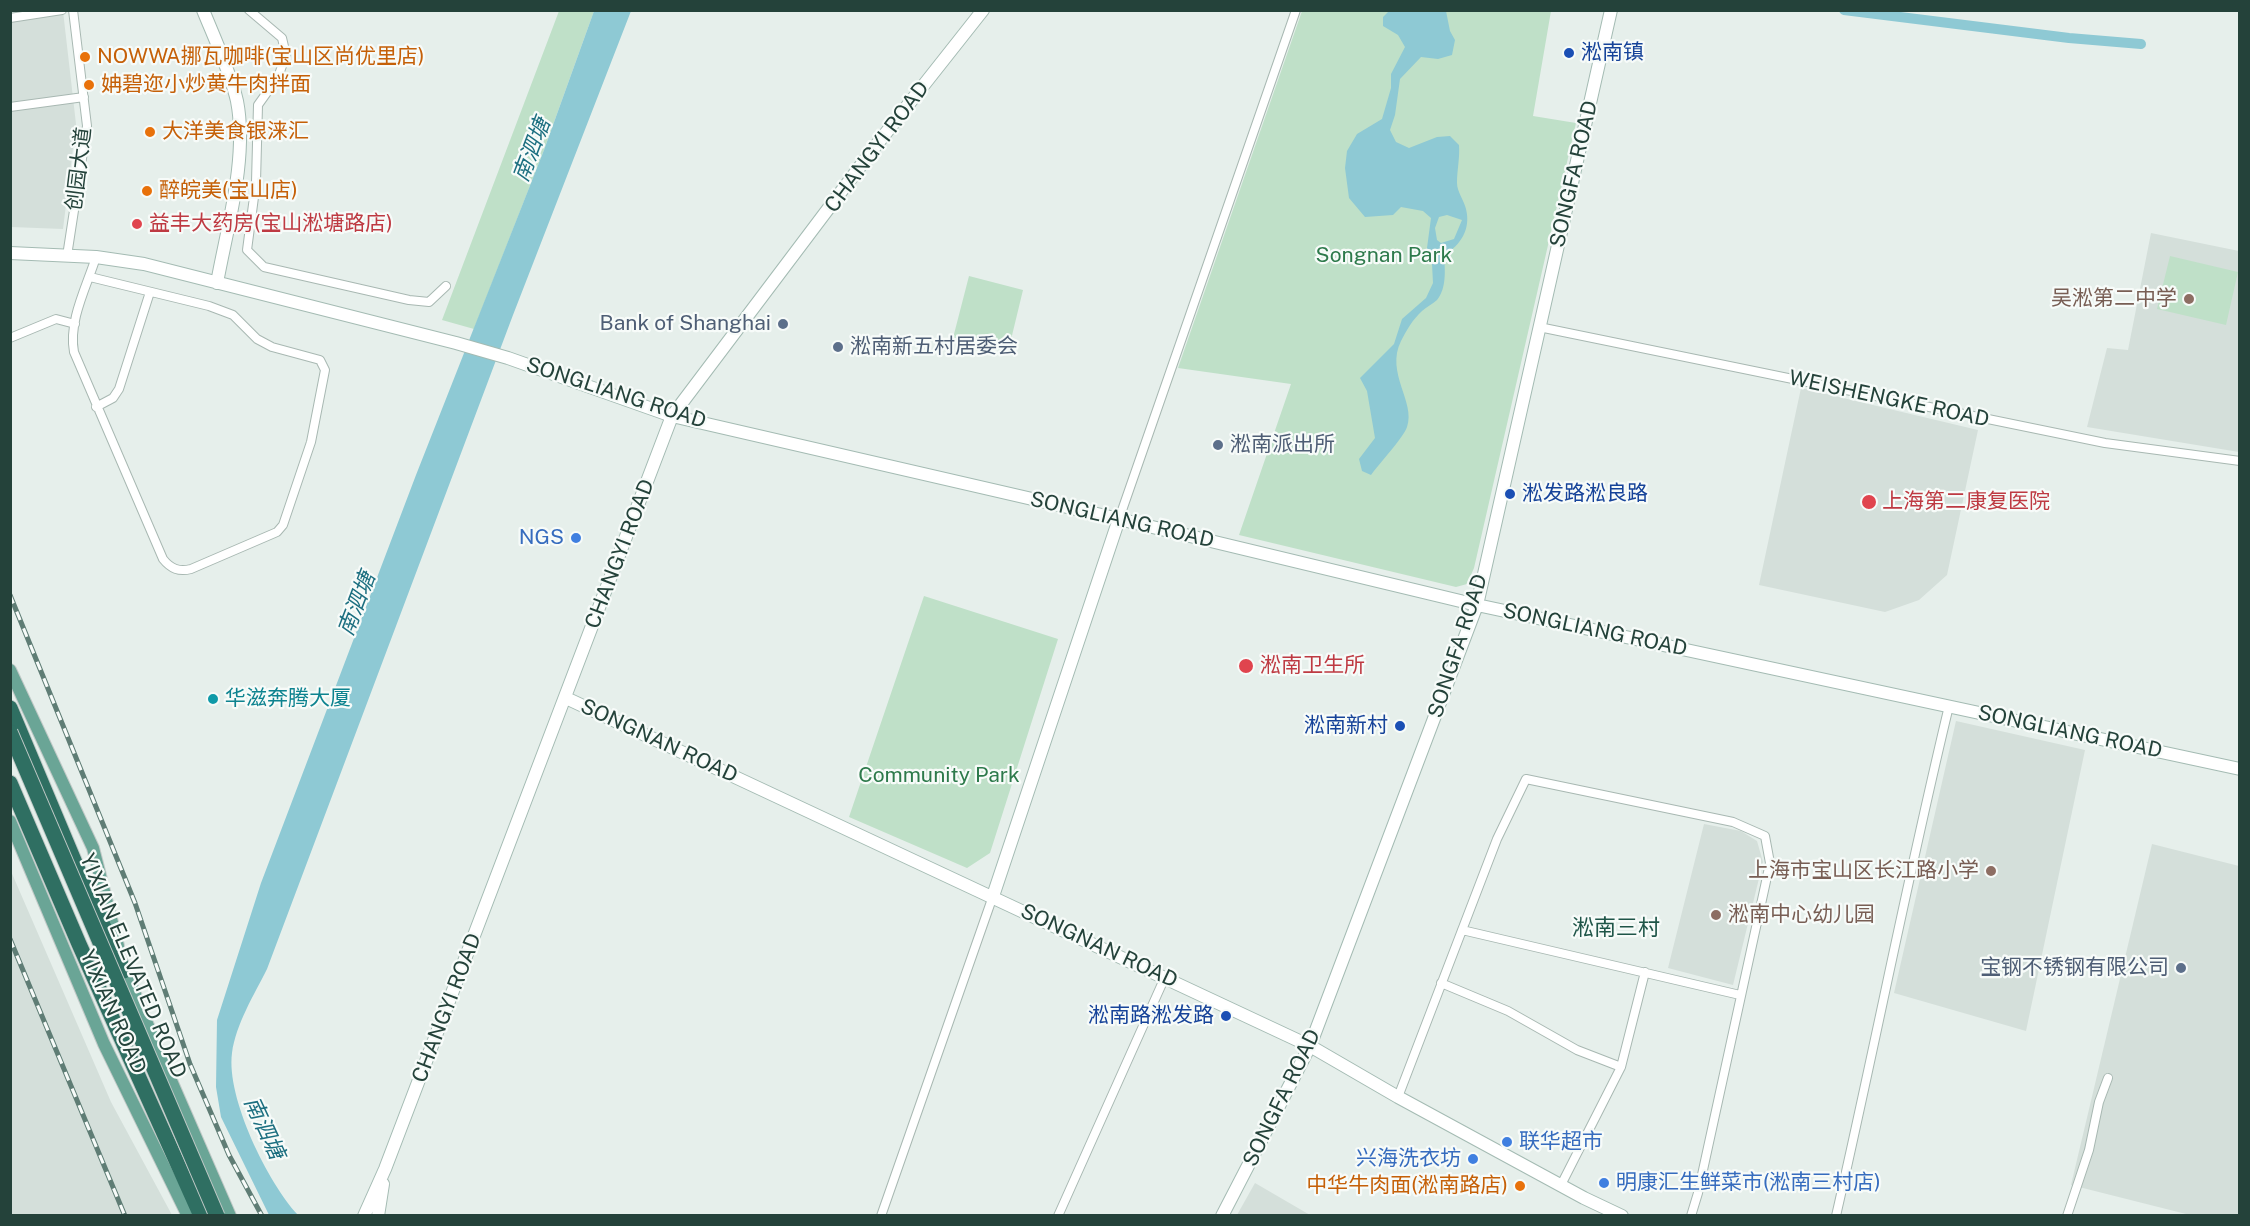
<!DOCTYPE html>
<meta charset="utf-8">
<style>
body{margin:0}
#map{position:relative;width:2250px;height:1226px;overflow:hidden;background:#e6efeb;font-family:"Public Sans",sans-serif}
canvas{display:block}
.frame{position:absolute;inset:0;border:12px solid #24423a;pointer-events:none}
</style>
<div id="map">
<canvas width="2250" height="1226"></canvas>
<div class="frame"></div>
</div>
<script>
const ctx = document.querySelector('canvas').getContext('2d');
ctx.lineJoin = 'round';
function fill(path, color) {
  ctx.fillStyle = color;
  ctx.fill(path, 'evenodd');
}
function strokePath(path, color, width, dash) {
  ctx.strokeStyle = color;
  ctx.lineWidth = width;
  ctx.lineCap = dash ? 'butt' : 'round';
  ctx.setLineDash(dash || []);
  ctx.stroke(path);
}
function label(font, color, halo, rows, align = 'center') {
  ctx.font = font + ' "Public Sans","Noto Sans SC",sans-serif';
  ctx.lineWidth = 4.5;
  ctx.setLineDash([]);
  ctx.textBaseline = 'middle';
  ctx.strokeStyle = halo;
  ctx.fillStyle = color;
  for (const [text, x, y, turn = 0] of rows) {
    ctx.save();
    ctx.translate(x, y);
    ctx.rotate((+turn || 0) * Math.PI / 180);
    ctx.textAlign = isNaN(turn) ? turn : align;
    if (halo) ctx.strokeText(text, 0, 0);
    ctx.fillText(text, 0, 0);
    ctx.restore();
  }
}
fill(new Path2D(`
 M11 11H63L76 124 63 229 11 227Z
 M2151 233 2239 251V452L2087 427 2107 348 2128 350Z
 M1801 388 1978 430 1947 575 1919 600 1885 612 1759 585Z
 M1956 721 2085 750 2026 1031 1894 993Z
 M1704 824 1741 831 1757 841 1763 862 1733 985 1668 968Z
 M2152 844 2239 866V1215H2190L2071 1185Z
 M10 869 111 1102 172 1215H11Z
 M1255 1183 1310 1215H1237Z`), '#d4dfda');
fill(new Path2D(`
 M559 11H594L544 150 474 329 442 320Z
 M1302 11H1551L1533 116 1576 123 1474 568 1467 584 1456 587 1239 535 1291 384 1178 368Z
 M2170 256 2238 272 2226 325 2157 309Z
 M969 276 1023 290 1008 352 953 338Z
 M924 596 1058 639 990 853 967 868 849 817Z`), '#bfe0c8');
fill(new Path2D(`
 M594 11H631L513 315 267 969C254 995 236 1024 232 1053 226 1098 268 1183 298 1215H269L221 1117 216 1087 217 1020 261 883 416 475 544 150Z
 M1389 11H1446L1450 31 1455 40 1452 55 1438 59 1421 57 1400 79 1395 115 1390 130 1396 142 1409 148 1437 137 1450 136 1459 145C1460 158 1457 170 1457 183 1457 192 1464 200 1466 209 1471 229 1461 245 1444 255 1445 269 1447 288 1437 300 1433 304 1426 307 1422 311 1413 319 1406 331 1401 341 1385 373 1416 402 1407 427 1404 437 1378 465 1371 475L1362 471 1359 459 1375 438 1367 391 1360 378 1394 344 1402 319 1426 298 1433 283 1432 264 1427 248 1431 218 1423 211 1401 207 1393 215 1365 217 1349 198 1345 168 1347 151 1357 134 1382 119 1391 88V74L1405 47 1398 35 1383 26V17ZM1447 215 1462 220 1454 239 1441 243 1437 240 1435 228 1439 217Z`), '#8ec9d4');
strokePath(new Path2D(`
 M1844 10 2069 38 2141 44`), '#8ec9d4', 10);
const street = new Path2D(`
 M249 10 282 38 286 55 278 77 258 105 256 182 247 250 264 267 409 300 429 302 446 286
 M10 18 62 10
 M10 107 84 97
 M67 256 87 126 73 10
 M90 277 209 306 233 315 257 339 272 347 320 360 325 370 311 442 283 525 277 532 191 569C179 572 171 569 163 559L74 352C68 321 87 286 96 257
 M1539 327 2105 443 2240 461
 M10 338 56 319 75 324
 M96 407 113 398 119 389 150 292
 M1119 519 1296 10
 M1462 930 1740 995
 M1441 983 1508 1011 1577 1050 1621 1067 1561 1185
 M1621 1067 1645 972
 M1398 1097 1497 839 1526 779 1733 822 1765 836 1770 863 1698 1193 1691 1216
 M881 1216 993 896
 M1058 1216 1165 977
 M1836 1216C1875 1046 1908 875 1949 706
 M2067 1216 2089 1150 2099 1102 2108 1078`);
const secondary = new Path2D(`
 M203 10C214 37 231 74 237 101 248 158 227 227 217 283
 M10 253 96 257 144 264 456 343 508 358 672 416 1119 519 1477 605 2240 769
 M566 698 1310 1046 1398 1097 1584 1198 1622 1216
 M993 896 1119 519
 M364 1216 385 1169 672 416 874 148 983 10
 M378 1216 383 1184
 M1222 1216 1310 1046 1477 605 1611 10`);
const primary = new Path2D(`
 M10 670 93 848 118 946
 M10 821 104 1044 188 1216
 M122 963 166 1069 230 1216`);
const highway = new Path2D(`
 M10 708 81 877 124 971
 M10 783 79 944 201 1216`);
strokePath(street, '#a8b8b2', 10);
strokePath(secondary, '#a4bbb3', 14);
strokePath(primary, '#c2cac8', 14);
strokePath(highway, '#c2cac8', 17);
strokePath(street, '#fff', 8);
strokePath(secondary, '#fff', 12);
strokePath(primary, '#6aa596', 12);
strokePath(highway, '#2f6f62', 15);
const rail = new Path2D(`
 M10 595 135 903 190 1064 229 1155 262 1216
 M10 939 125 1216`);
strokePath(rail, '#5f7d75', 5);
strokePath(rail, '#f7fbf9', 3, [9]);
const highwayBridge = new Path2D(`
 M10 732 217 1216`);
strokePath(highwayBridge, '#c2cac8', 17, []);
strokePath(highwayBridge, '#2f6f62', 15);
for (const [x, y, r, color] of [
 [1569,53,6,"#1a4fb4"],
 [85,57,6,"#e8710a"],
 [89,85,6,"#e8710a"],
 [150,132,6,"#e8710a"],
 [147,191,6,"#e8710a"],
 [137,224,6,"#e0444e"],
 [2189,299,6,"#8d6e63"],
 [783,324,6,"#5c6f8a"],
 [838,347,6,"#5c6f8a"],
 [1218,445,6,"#5c6f8a"],
 [1510,494,6,"#1a4fb4"],
 [1869,502,8,"#e0444e"],
 [576,538,6,"#3f7fe0"],
 [1246,666,8,"#e0444e"],
 [213,699,6,"#0f9aa8"],
 [1400,726,6,"#1a4fb4"],
 [1991,871,6,"#8d6e63"],
 [1716,915,6,"#8d6e63"],
 [2181,968,6,"#5c6f8a"],
 [1226,1016,6,"#1a4fb4"],
 [1507,1142,6,"#3f7fe0"],
 [1473,1159,6,"#3f7fe0"],
 [1604,1183,6,"#3f7fe0"],
 [1520,1186,6,"#e8710a"]
]) {
  const dot = new Path2D();
  dot.arc(x, y, r, 0, 2 * Math.PI);
  ctx.fillStyle = color;
  ctx.fill(dot);
  strokePath(dot, '#f7fbf9', 2);
}
label('21px', '#164399', '#f7fbf9', [
 ["淞南镇",1581,53],
 ["淞发路淞良路",1522,494],
 ["淞南新村",1388,726,"right"],
 ["淞南路淞发路",1214,1016,"right"]
], 'left');
label('21px', '#c56008', '#f7fbf9', [
 ["NOWWA挪瓦咖啡(宝山区尚优里店)",97,57],
 ["姌碧迩小炒黄牛肉拌面",101,85],
 ["大洋美食银涞汇",162,132],
 ["醉皖美(宝山店)",159,191],
 ["中华牛肉面(淞南路店)",1508,1186,"right"]
], 'left');
label('21px', '#24423a', '#f7fbf9', [
 ["CHANGYI ROAD",877,147,-53],
 ["创园大道",79,169,-83],
 ["SONGFA ROAD",1574,174,-77],
 ["SONGLIANG ROAD",616,393,18],
 ["WEISHENGKE ROAD",1889,399,12],
 ["SONGLIANG ROAD",1122,520,13],
 ["CHANGYI ROAD",620,554,-69],
 ["SONGLIANG ROAD",1595,630,12],
 ["SONGFA ROAD",1458,646,-72],
 ["SONGLIANG ROAD",2070,732,12],
 ["SONGNAN ROAD",659,741,25],
 ["SONGNAN ROAD",1099,946,25],
 ["YIXIAN ELEVATED ROAD",133,966,67],
 ["CHANGYI ROAD",447,1008,-69],
 ["YIXIAN ROAD",113,1012,66],
 ["SONGFA ROAD",1282,1098,-64]
]);
label('21px', '#be3a42', '#f7fbf9', [
 ["益丰大药房(宝山淞塘路店)",149,224],
 ["上海第二康复医院",1882,502],
 ["淞南卫生所",1260,666]
], 'left');
label('21px', '#2d7a4b', '#f7fbf9', [
 ["Songnan Park",1384,256],
 ["Community Park",939,776]
]);
label('21px', '#785e54', '#f7fbf9', [
 ["吴淞第二中学",2177,299],
 ["上海市宝山区长江路小学",1979,871],
 ["淞南中心幼儿园",1728,915,"left"]
], 'right');
label('21px', '#4e5e75', '#f7fbf9', [
 ["Bank of Shanghai",771,324],
 ["淞南新五村居委会",850,347,"left"],
 ["淞南派出所",1230,445,"left"],
 ["宝钢不锈钢有限公司",2169,968]
], 'right');
label('21px', '#366cbe', '#f7fbf9', [
 ["NGS",564,538],
 ["联华超市",1519,1142,"left"],
 ["兴海洗衣坊",1461,1159],
 ["明康汇生鲜菜市(淞南三村店)",1616,1183,"left"]
], 'right');
label('21px', '#0d838f', '#f7fbf9', [
 ["华滋奔腾大厦",225,699]
], 'left');
label('italic 22px', '#1c6f80', '#f7fbf9', [
 ["南泗塘",532,150,-69],
 ["南泗塘",357,604,-69],
 ["南泗塘",264,1128,65]
]);
label('22px', '#1f5548', '#f7fbf9', [
 ["淞南三村",1616,928]
]);
</script>
